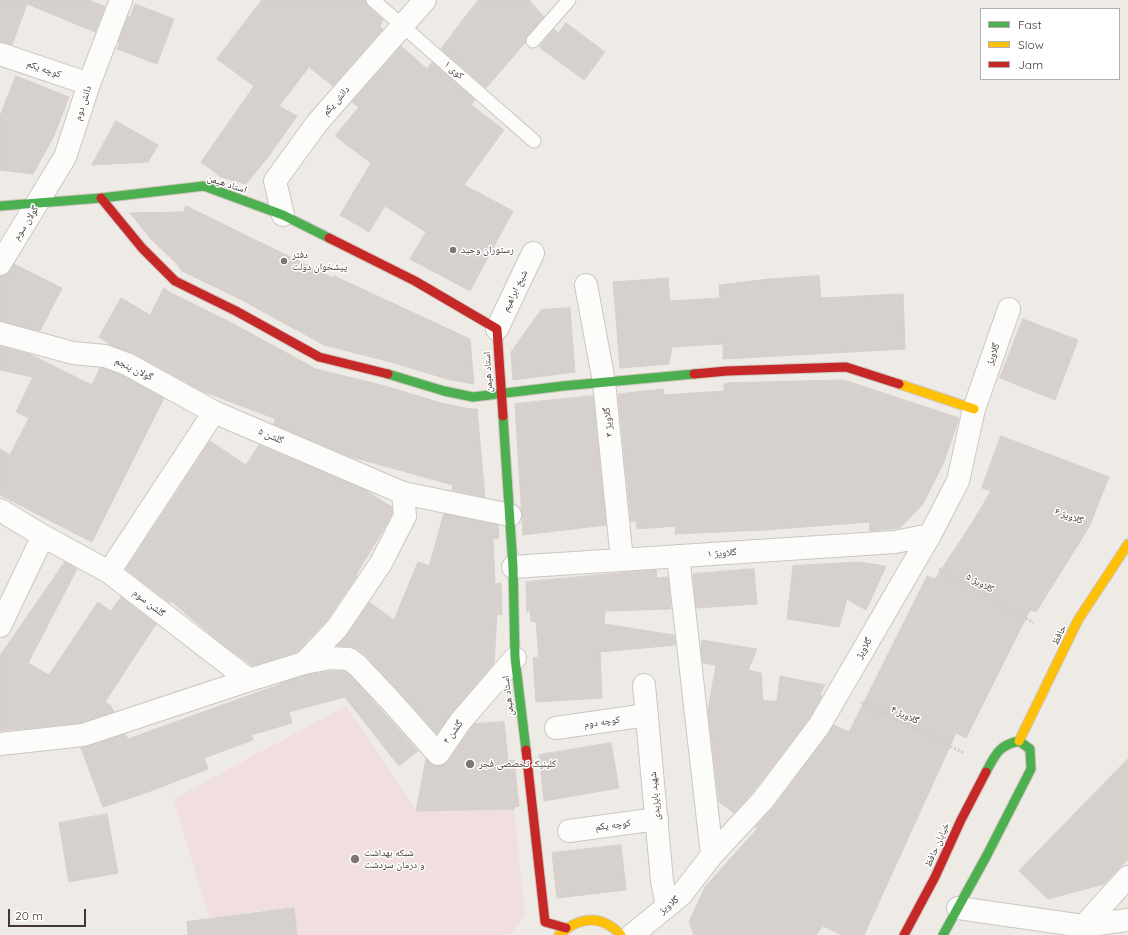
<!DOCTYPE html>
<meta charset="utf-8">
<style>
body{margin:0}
#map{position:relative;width:1128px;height:935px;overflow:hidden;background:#eeeae6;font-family:Quicksand,sans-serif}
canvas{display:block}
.legend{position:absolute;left:980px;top:8px;width:140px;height:72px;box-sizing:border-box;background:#fff;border:1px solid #b4afae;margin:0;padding:5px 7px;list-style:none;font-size:12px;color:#433834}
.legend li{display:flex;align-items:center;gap:8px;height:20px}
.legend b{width:20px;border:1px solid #b4afae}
.scale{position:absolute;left:8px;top:909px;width:78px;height:18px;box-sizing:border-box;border:2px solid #433834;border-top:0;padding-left:5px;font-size:12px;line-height:14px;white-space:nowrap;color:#433834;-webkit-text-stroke:3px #fff;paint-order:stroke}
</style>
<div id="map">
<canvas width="1128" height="935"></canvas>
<ul class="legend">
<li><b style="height:5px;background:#4caf50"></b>Fast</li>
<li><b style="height:5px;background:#ffc107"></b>Slow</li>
<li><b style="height:5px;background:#c62828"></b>Jam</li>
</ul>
<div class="scale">20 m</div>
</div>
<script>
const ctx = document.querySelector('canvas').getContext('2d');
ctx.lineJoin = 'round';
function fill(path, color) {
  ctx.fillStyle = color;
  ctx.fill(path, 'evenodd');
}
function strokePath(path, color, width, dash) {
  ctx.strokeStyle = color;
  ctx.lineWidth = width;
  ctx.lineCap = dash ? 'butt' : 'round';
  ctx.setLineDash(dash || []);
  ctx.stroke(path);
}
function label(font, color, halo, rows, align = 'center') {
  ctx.font = font + ' Quicksand,"Noto Naskh Arabic",sans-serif';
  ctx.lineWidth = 3;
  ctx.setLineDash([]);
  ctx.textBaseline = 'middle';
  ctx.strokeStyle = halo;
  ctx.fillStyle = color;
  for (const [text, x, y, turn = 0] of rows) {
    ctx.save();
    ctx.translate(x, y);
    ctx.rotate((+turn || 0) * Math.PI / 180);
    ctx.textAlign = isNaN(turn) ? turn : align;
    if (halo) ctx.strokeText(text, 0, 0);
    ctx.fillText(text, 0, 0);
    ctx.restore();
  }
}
fill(new Path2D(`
 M346 706 416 811 514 809 525 915 510 935H297L293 908 257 911 210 919 173 799Z`), '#f1dfe0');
const building = new Path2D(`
 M0 0H89L105 7 95 32 27 4 12 45 0 42Z
 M262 0H365L368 6 383 20 380 27 383 29 333 86 309 67 279 106 297 116 268 157 246 184 221 177 201 162 254 86 217 59Z
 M479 0H529L544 17 527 36 525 43 486 88 441 49 464 18Z
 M135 4 174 19 157 64 117 49 120 42H118L128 16 130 17Z
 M566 23 605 52 584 80 539 47 554 29 558 33Z
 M401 46 427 69 432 62 475 100 471 105 504 130 464 185 513 211 470 291 410 259 426 232 385 206 369 232 340 215 371 163 335 136 359 107 352 102Z
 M16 76 69 97 53 138 33 174 0 170V116Z
 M116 121 158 145 148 162 92 165Z
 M186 206 333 278 334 276 470 339 474 384 447 379 391 362 324 345 242 300 182 271 176 263 151 239 130 213 184 212Z
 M14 264 62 288 40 331 0 321V276L6 275Z
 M819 276 821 298 903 294 905 349 723 359V344L672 347 669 364 620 368 613 282 668 278 670 301 720 298 719 285 769 279Z
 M164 288 169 292 230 322 316 369 385 386 441 403 470 409H477L485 497 452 490 453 485 348 456 273 424 276 419 202 391 133 353 111 345 99 337 121 298 150 315Z
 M570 308 575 372 513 380 511 352 541 310Z
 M1023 319 1078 340 1055 400 1000 378Z
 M0 346 29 354 92 385 100 368H102L122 375 164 398 92 542 0 495V449L10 455 29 418 16 412 33 377 0 370Z
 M844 380 959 418 944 462 923 504 900 528 869 531 870 522 764 530 675 534 676 526 637 529 636 521 631 522 618 394 664 389 663 395 724 391V384L728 383Z
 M593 396 606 525 523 535 515 404Z
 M1001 436 1109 477 1089 527 1036 612 1030 610 966 738 956 733 864 935H842L823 926 816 935H694L689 922 705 887 758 828 755 827 773 808 834 725 849 732 927 576 935 579 972 523 991 491 982 488Z
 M210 441 246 465 259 445 363 489 392 507V514L385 527 356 575 357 576 327 620 297 652 253 666 222 644 171 601 170 603 126 569Z
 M444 514 498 525 499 538 493 539 495 584 501 583 502 615 497 614 494 663 451 714 437 734 366 656 357 649 350 647 337 646 347 635 369 602 394 620 418 562 429 566Z
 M65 562 77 569 28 663 49 675 98 602 111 611 121 597 156 624 105 702 111 706 114 712 80 723 0 731V656Z
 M858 562 886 566 866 610 847 599 839 627 787 619 793 566Z
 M754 569 757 604 696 608 693 574Z
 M656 570 657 578 668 577 671 609 605 611 604 624 674 635 676 645 600 652 602 698 536 702 533 658 539 657 536 622 531 621 530 608 527 613 526 582Z
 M702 640 757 649 748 670 761 673 763 701H777L780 676 825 685 820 694 822 696 809 719 753 792 734 813 719 802 708 710 716 665 703 663 701 649Z
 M332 671H344L350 675 418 751 399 766 345 697 289 712 292 723 251 735 253 740 204 758 208 769 148 792 103 807 81 748 125 734 128 739 281 684 280 683 307 675Z
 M504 722 508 761 514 760 519 806 514 807V809L416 811 426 759 435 766 443 765 448 761 474 724Z
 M611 743 619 788 544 801 539 755Z
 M1128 759V859L1104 884 1048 899 1019 871Z
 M107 814 118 873 69 882 59 823Z
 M621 845 626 890 557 898 552 853Z
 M294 908 297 935H188L187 922Z`);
fill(building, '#d6d1cd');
strokePath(building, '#d6d0cc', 1);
const lane = new Path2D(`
 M373 0 534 141
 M533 41 569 0`);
const street = new Path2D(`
 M0 54 89 84
 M283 215 275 181 317 123 425 0
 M0 264 65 157 89 84 121 0
 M586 285 604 382 622 560
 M497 329 533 253
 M0 333 73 353 105 356 127 364 214 412
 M0 510 43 536 109 572 249 680
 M678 556 712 855
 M513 567 895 542 930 535
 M109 572 214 412 403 493 510 515
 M0 626 43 536
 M304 663 337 628 381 563 405 516 403 493
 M644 685 662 881 667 906
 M556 728 647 715
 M0 744 83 735 249 680 304 663 331 658 349 659 358 666 391 701 438 754 460 722 515 658
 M569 831 657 819
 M958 908 1083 926 1128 920
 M1079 931 1128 877
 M632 935 681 895 712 855 763 800 819 726 930 535 958 481 974 409 1009 309`);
const fast = new Path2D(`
 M0 206 101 198 204 186 283 215 329 238
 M388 374 444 391 473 397 563 386 694 374
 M503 416 513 567 515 658 526 750
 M943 935 987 855 1031 769 1030 749 1019 741C999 745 995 755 986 772`);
const slow = new Path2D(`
 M899 384 974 409
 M1019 741 1078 620 1128 544
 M559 935C580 916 601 914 621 935`);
const jam = new Path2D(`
 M101 198 142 248 175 281 236 311 319 357 388 374
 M329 238 415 281 497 329 503 416
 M694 374 727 371 846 367 899 384
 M526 750 545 922 566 928
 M904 935 935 877 961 820 986 772`);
strokePath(lane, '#cbc6c2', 15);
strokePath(street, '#cbc6c2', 24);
strokePath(fast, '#cfc6bf', 11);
strokePath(slow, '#cfc6bf', 11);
strokePath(jam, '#cfc6bf', 11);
strokePath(new Path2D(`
 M939 569 1034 623
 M861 702 964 753`), '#cfcbc9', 2.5, [2, 2]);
strokePath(lane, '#fcfcfb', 13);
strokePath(street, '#fcfcfb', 22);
strokePath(fast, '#4caf50', 9);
strokePath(slow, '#ffc107', 9);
strokePath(jam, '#c62828', 9);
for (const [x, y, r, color] of [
 [453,250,4,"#7f7672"],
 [284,261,4,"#7f7672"],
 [470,764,5,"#7f7672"],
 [355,859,5,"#7f7672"]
]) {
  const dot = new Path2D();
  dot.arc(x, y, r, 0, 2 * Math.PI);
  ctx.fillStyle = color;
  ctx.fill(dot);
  strokePath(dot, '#fff', 1.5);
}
label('10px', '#433834', '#fff', [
 ["کوچه یکم",44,69,19],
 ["کوی ۱",454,70,41],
 ["دانش یکم",336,101,-49],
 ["دانش دوم",83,103,-72],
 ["استاد هیمن",227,184,18],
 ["گولان سوم",26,223,-58],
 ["شیخ ابراهیم",515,291,-64],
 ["گلاویژ",993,354,-71],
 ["گولان پنجم",134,369,26],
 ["استاد هیمن",488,372,-93],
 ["گلاویژ ۳",608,422,-96],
 ["گلشن ۵",271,436,23],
 ["گلاویژ ۶",1069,516,21],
 ["گلاویژ ۱",722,553,-4],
 ["گلاویژ ۵",980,583,29],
 ["گلشن سوم",149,603,38],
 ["حافظ",1059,635,-64],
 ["گلاویژ",864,648,-60],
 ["استاد هیمن",508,696,-97],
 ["گلاویژ ۴",905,715,26],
 ["کوچه دوم",602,722,-8],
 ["گلشن ۴",453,732,-54],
 ["شهید بایزیدی",655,796,-95],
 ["کوچه یکم",613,825,-7],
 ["خیابان حافظ",937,845,-66],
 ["گلاویژ",669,905,-39]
]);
label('10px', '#433834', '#fff', [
 ["رستوران وحید",461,250],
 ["دفتر",292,255],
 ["پیشخوان دولت",292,267],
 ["کلینیک تخصصی فجر",479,764],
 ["شبکه بهداشت",364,853],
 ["و درمان سردشت",364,865]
], 'left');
</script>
